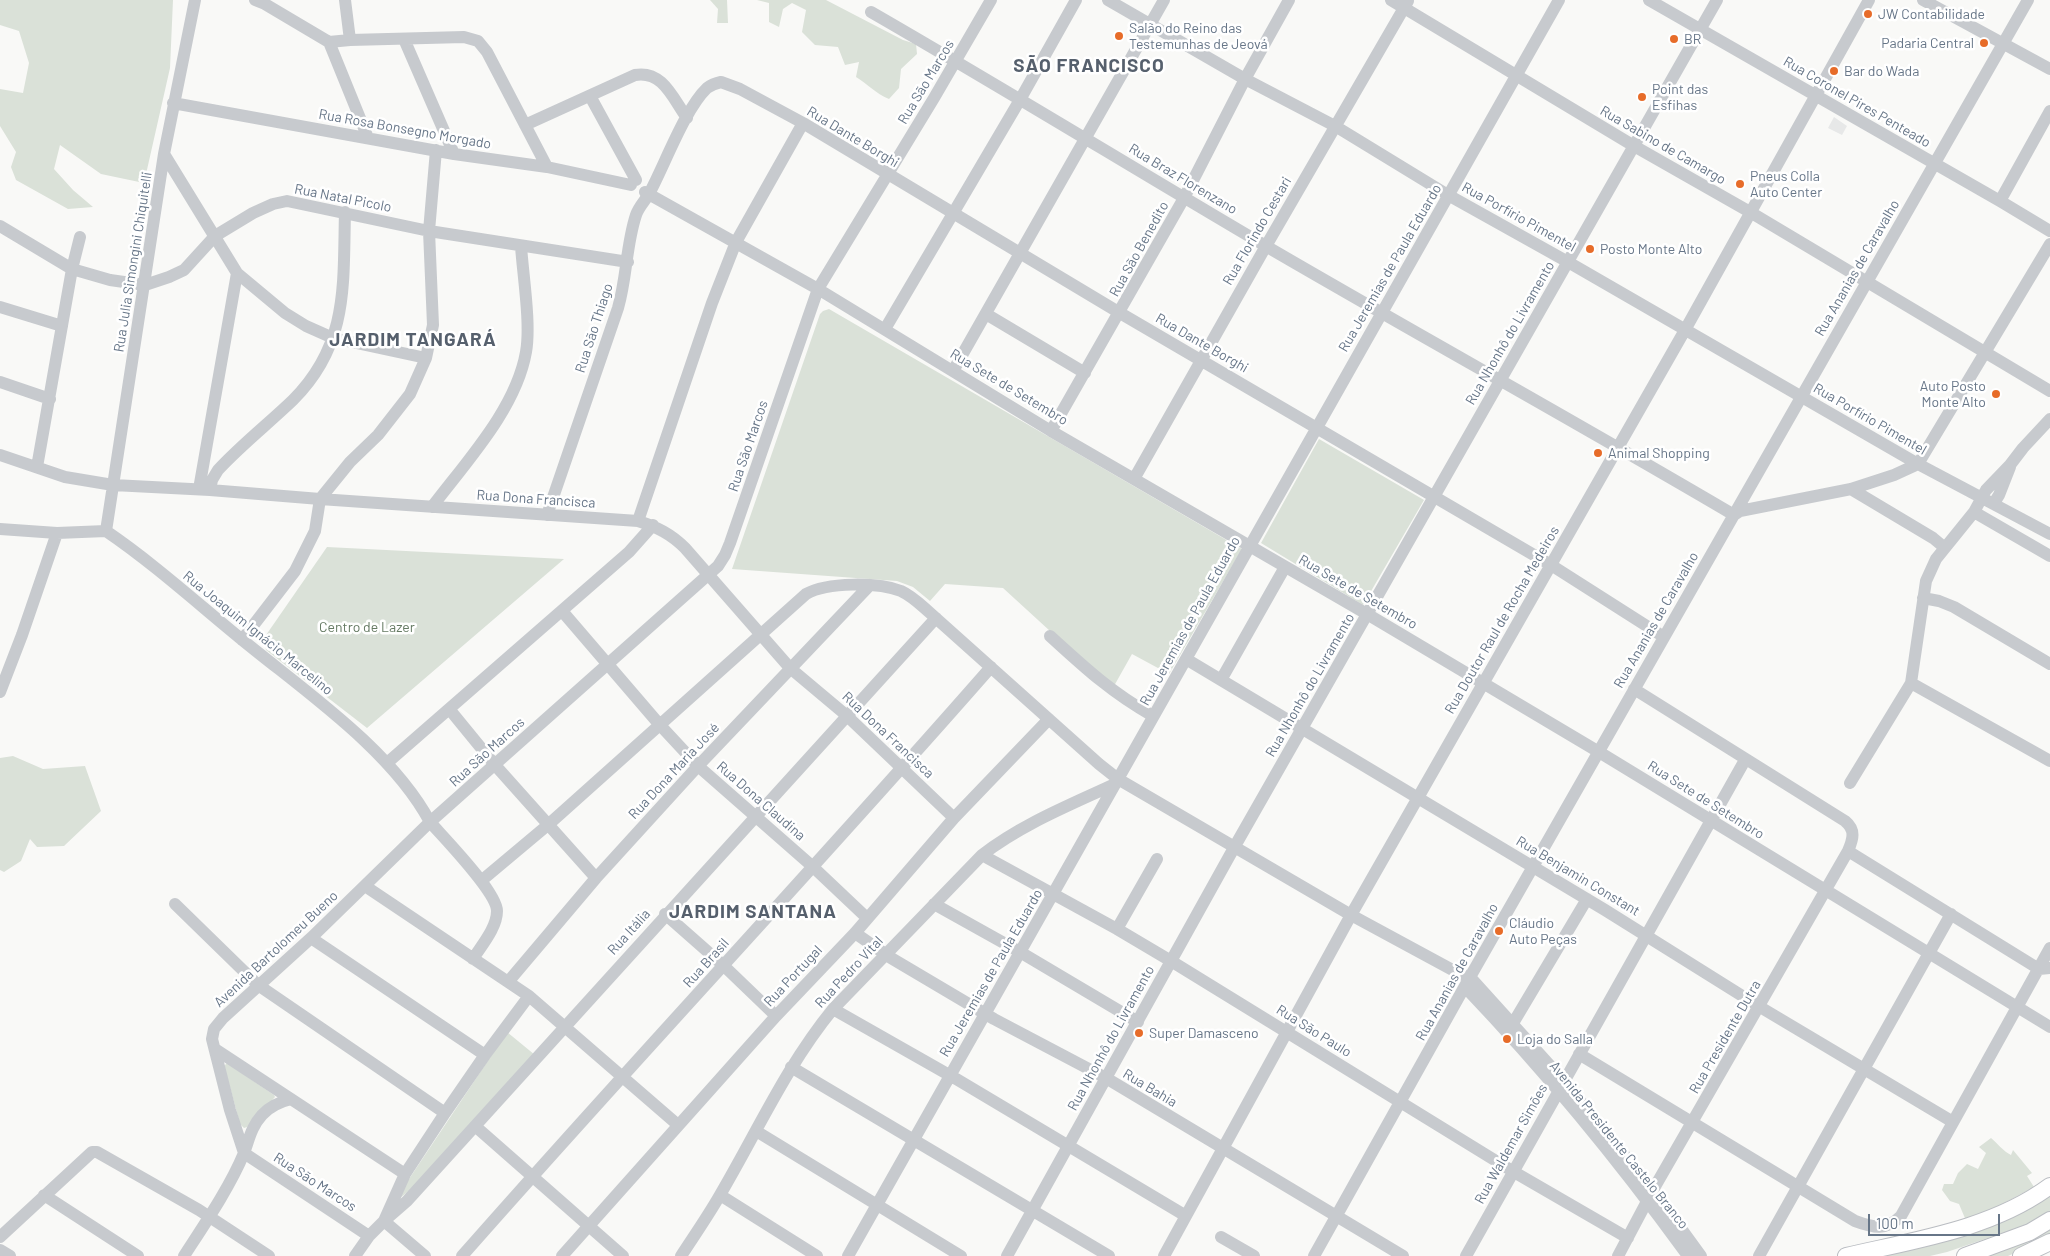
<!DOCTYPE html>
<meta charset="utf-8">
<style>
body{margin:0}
#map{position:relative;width:2050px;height:1256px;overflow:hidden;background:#f9f9f7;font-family:Barlow,sans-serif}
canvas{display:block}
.scale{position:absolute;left:1868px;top:1214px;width:132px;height:22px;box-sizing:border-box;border:2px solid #677688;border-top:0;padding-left:6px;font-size:15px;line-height:18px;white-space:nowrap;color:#677688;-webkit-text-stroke:4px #fff;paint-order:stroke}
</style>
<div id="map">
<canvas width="2050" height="1256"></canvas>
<div class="scale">100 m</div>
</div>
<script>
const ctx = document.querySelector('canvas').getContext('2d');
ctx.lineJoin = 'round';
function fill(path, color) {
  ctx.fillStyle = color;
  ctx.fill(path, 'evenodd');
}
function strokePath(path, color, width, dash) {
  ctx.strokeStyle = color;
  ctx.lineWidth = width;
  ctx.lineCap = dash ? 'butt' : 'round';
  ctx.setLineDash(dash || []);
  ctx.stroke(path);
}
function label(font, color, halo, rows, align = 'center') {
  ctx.font = font + ' Barlow,sans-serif';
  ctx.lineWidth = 5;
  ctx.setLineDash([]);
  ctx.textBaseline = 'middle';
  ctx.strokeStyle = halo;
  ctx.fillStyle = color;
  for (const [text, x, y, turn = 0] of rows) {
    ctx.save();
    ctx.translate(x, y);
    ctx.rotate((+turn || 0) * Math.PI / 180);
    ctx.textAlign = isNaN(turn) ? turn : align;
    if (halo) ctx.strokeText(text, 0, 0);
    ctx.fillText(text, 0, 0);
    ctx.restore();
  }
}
fill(new Path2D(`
 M1834 117 1847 126 1842 135 1828 128Z`), '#e7e8e8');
fill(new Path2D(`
 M0 0H173L170 68 144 183 101 174 60 145 54 169 73 190 93 207 68 209 16 180 11 167 16 152 0 126V89L23 93 29 63 19 31 0 25Z
 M710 0H727L728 23H717L718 9Z
 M757 0H826L903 40 916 44 917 54 901 69 899 88 889 99C875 93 869 85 856 77L859 62 845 65 838 47 815 45 802 32 806 10 792 3 783 9 779 27 769 22V3Z
 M829 309 1242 549 1169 674 1132 654 1114 686 1109 685 1003 588 945 584 930 601 913 587 897 581 732 569 820 314 823 311Z
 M1319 439 1424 500 1363 605 1261 543Z
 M327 547 564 559 367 728 266 650 264 638Z
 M13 756 43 769 85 766 101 811 64 846 37 847 30 839 21 861 4 872 0 870V758Z
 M507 1032 535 1055 411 1189 399 1199 405 1185Z
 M227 1063 274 1095 275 1097 247 1127 244 1128 240 1124 225 1069V1065Z
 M1991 1138C1997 1143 2004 1152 2011 1155L2013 1150 2032 1173 2027 1176 2034 1187 1967 1223 1959 1204 1950 1201 1942 1190 1944 1184H1953L1958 1173 1967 1164 1978 1169 1986 1153 1979 1147Z
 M2050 1193V1211L2023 1226 1947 1252 1930 1256H1872Z
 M2050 1225V1237L2008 1256H1982Z`), '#dae1d8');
const major = new Path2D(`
 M1846 1256C1915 1240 1992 1229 2050 1186
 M1965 1256 2030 1232 2050 1220
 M2021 1256 2050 1242`);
strokePath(major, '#babdc2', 18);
strokePath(new Path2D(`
 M255 0 265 4 329 42 368 138
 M345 0 350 40
 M1108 0 1245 79 1335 126 1448 195 1568 262 1918 464 2050 534
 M1391 0 1634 146 1750 212 2050 391
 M1649 0 2000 201 2050 231
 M1923 0 2050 69
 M871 12C1003 88 1133 168 1264 245 1420 336 1578 423 1734 515L1740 511 1851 489 1894 475 1918 464 2050 244
 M404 39 454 154
 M329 42 350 40 464 37 478 41 487 52 547 167
 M590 96 636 180
 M173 103 454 154 547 167 631 185
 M525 125 635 75C663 70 673 99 687 118
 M164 154 237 273 285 313 306 326 333 338 426 358
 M645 192 818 289 1051 431 1367 614 1599 752 2050 1027
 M2000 201 2050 111
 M0 226 72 269 110 280 145 285 169 277 184 270 215 236 253 213 273 204 287 201 429 231 628 262
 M0 307 62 326
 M986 314 1085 373
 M885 329 1021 98 1076 0
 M953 371 1164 0
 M0 382 50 399
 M1051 431 1184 198 1245 79 1289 0
 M0 455 65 477 113 485 210 490 320 499 638 521C657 527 671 534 685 548L790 668 846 715 954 818
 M37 467 72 269 80 237
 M1134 479 1266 246 1408 1
 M199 489 237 273
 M1851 489 1933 538 1945 548
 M210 490 212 480 218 470C241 445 268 424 293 400 349 344 343 285 345 212
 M1994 503 1999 495 2010 467
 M432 507C466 462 516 409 526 352 531 324 523 276 521 246
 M1974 512 2050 556
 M547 515 618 308C627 277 626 245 636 215 639 206 646 200 650 192 665 164 685 109 707 88 711 85 716 83 721 82L740 89 803 123 1120 313 1551 565 1664 637
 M638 521 712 303 736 242 803 123
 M0 529 57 533 106 531
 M106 531C153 563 196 602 240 638 303 690 391 749 430 822 444 838 497 892 497 911 497 928 481 946 473 959
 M106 531 164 154 195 0
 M1923 598 1939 601 1954 607 2050 664
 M562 611 659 724 698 766 812 866 867 918
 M1050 636C1085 668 1112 693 1153 716
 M242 640 295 571 315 531 320 499 350 462 378 435 410 394 426 358 433 325 429 231 436 150
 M1186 659 1605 910 1760 1007 1953 1122
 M1221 680 1285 567
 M1911 683 2050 761
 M0 692 22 635 57 533
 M450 710 495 765 596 878
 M387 763 629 552 653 525
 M1850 783 1911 683 1926 581 1936 559 1974 512 1986 490 2010 465 2023 448 2050 419
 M1848 851 2039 969 2050 968
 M982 855 1117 929 1171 961 1514 1172 1628 1238
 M481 881 549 824 806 594C827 582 878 582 901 591 912 596 921 605 929 612L1099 764 1118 779 1351 915 1460 974 1470 977 1564 1081 1653 1190 1701 1256
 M365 886 529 996 678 1125
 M175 904 258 985 445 1113
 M934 904 1020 952 1138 1022
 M665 914 724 966 776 1016
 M1117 929 1157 859
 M855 933 891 958 994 1019 1106 1078 1403 1256
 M311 938 485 1055
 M508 982 596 878 698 766 869 586
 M1465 987C1545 1071 1620 1162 1688 1256
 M833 1009 958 1080 1186 1216
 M1509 1030 1587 899
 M215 1049 405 1174
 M1579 1054 1855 1221C1874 1228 1886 1231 1901 1216L2050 948
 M791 1067 1109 1256
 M475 1126 623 1256
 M756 1131 961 1256
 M44 1195 138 1256
 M720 1195 817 1256
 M384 1221 407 1201 936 618
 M384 1221 425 1256
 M369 1236 244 1153 230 1110 212 1039 214 1029 223 1018 311 938 430 822 718 566 725 555 730 543 818 289 934 98 991 0
 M0 1237 92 1152H97L199 1210 269 1256
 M1221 1237 1254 1256
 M0 1250 10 1256
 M184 1256C204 1225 230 1187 244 1153 249 1140 251 1127 262 1115 270 1106 279 1102 291 1099
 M355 1256 369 1236 384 1221 405 1174 445 1113 485 1055 529 996
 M462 1256C636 1058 817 866 991 667
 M562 1256 776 1016 855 933 954 818 1049 719
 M681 1256C694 1236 708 1216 720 1195 757 1132 787 1065 833 1009L982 855C1022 824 1070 805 1115 784
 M848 1256 1559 0
 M1007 1256 1235 846 1717 0
 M1164 1256 1351 915 1685 330 1869 0
 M1314 1256 1470 977 2028 0
 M1466 1256 1745 760
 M1618 1256 1653 1190 1848 851C1853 839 1856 830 1845 821L1634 689
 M1759 1256 1951 914`), '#c7cace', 12);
strokePath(major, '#fff', 16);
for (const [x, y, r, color] of [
 [1868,14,5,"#e76c29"],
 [1119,36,5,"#e76c29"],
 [1674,39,5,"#e76c29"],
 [1984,43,5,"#e76c29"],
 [1834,71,5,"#e76c29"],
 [1642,97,5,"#e76c29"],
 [1740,184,5,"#e76c29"],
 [1590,249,5,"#e76c29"],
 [1996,394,5,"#e76c29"],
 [1598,453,5,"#e76c29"],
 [1499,931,5,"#e76c29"],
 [1139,1033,5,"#e76c29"],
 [1507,1039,5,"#e76c29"]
]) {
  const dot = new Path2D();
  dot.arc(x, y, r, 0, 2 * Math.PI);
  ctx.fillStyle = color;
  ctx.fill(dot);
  strokePath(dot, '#fff', 2);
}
label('14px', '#677688', '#fff', [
 ["JW Contabilidade",1878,14],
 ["Salão do Reino das",1129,28],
 ["Testemunhas de Jeová",1129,44],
 ["BR",1684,39],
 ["Padaria Central",1974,43,"right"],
 ["Bar do Wada",1844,71],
 ["Point das",1652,89],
 ["Esfihas",1652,105],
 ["Pneus Colla",1750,176],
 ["Auto Center",1750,192],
 ["Posto Monte Alto",1600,249],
 ["Auto Posto",1986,386,"right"],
 ["Monte Alto",1986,402,"right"],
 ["Animal Shopping",1608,453],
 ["Cláudio",1509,923],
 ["Auto Peças",1509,939],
 ["Super Damasceno",1149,1033],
 ["Loja do Salla",1517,1039]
], 'left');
label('14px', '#677688', '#fff', [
 ["Rua São Marcos",926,82,-59],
 ["Rua Coronel Pires Penteado",1857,102,30],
 ["Rua Rosa Bonsegno Morgado",405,129,10],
 ["Rua Dante Borghi",853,137,31],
 ["Rua Sabino de Camargo",1663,145,30],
 ["Rua Braz Florenzano",1183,179,31],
 ["Rua Natal Picolo",343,198,11],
 ["Rua Porfírio Pimentel",1519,217,29],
 ["Rua Florindo Cestari",1257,231,-60],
 ["Rua São Benedito",1139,249,-61],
 ["Rua Julia Simongini Chiquitelli",133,262,-81],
 ["Rua Jeremias de Paula Eduardo",1390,268,-60],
 ["Rua Ananias de Caravalho",1857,268,-60],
 ["Rua São Thiago",594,328,-72],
 ["Rua Nhonhô do Livramento",1510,333,-60],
 ["Rua Dante Borghi",1202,343,30],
 ["Rua Sete de Setembro",1009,387,31],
 ["Rua Porfírio Pimentel",1870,419,30],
 ["Rua São Marcos",748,446,-71],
 ["Rua Dona Francisca",536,499,4],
 ["Rua Sete de Setembro",1358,592,30],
 ["Rua Doutor Raul de Rocha Medeiros",1502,620,-60],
 ["Rua Ananias de Caravalho",1656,620,-60],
 ["Rua Jeremias de Paula Eduardo",1190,621,-61],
 ["Rua Joaquim Ignácio Marcelino",258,633,39],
 ["Rua Nhonhô do Livramento",1310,685,-60],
 ["Rua Dona Francisca",888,735,43],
 ["Rua São Marcos",487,752,-42],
 ["Rua Dona Maria José",674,771,-47],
 ["Rua Sete de Setembro",1706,800,32],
 ["Rua Dona Claudina",761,801,41],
 ["Rua Benjamin Constant",1578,876,31],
 ["Rua Itália",629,932,-48],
 ["Avenida Bartolomeu Bueno",276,949,-43],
 ["Rua Brasil",706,963,-48],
 ["Rua Pedro Vital",849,972,-47],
 ["Rua Ananias de Caravalho",1457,972,-61],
 ["Rua Jeremias de Paula Eduardo",991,973,-60],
 ["Rua Portugal",793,976,-47],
 ["Rua São Paulo",1314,1031,32],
 ["Rua Presidente Dutra",1725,1037,-60],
 ["Rua Nhonhô do Livramento",1111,1038,-61],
 ["Rua Bahia",1150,1088,31],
 ["Rua Waldemar Simões",1511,1144,-61],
 ["Avenida Presidente Castelo Branco",1619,1145,51],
 ["Rua São Marcos",315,1182,33]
]);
label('14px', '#657a63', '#fff', [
 ["Centro de Lazer",367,627]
]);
ctx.letterSpacing = '1px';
label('bold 19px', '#56606d', '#fff', [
 ["SÃO FRANCISCO",1089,66],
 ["JARDIM TANGARÁ",413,340],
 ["JARDIM SANTANA",753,912]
]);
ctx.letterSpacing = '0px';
</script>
